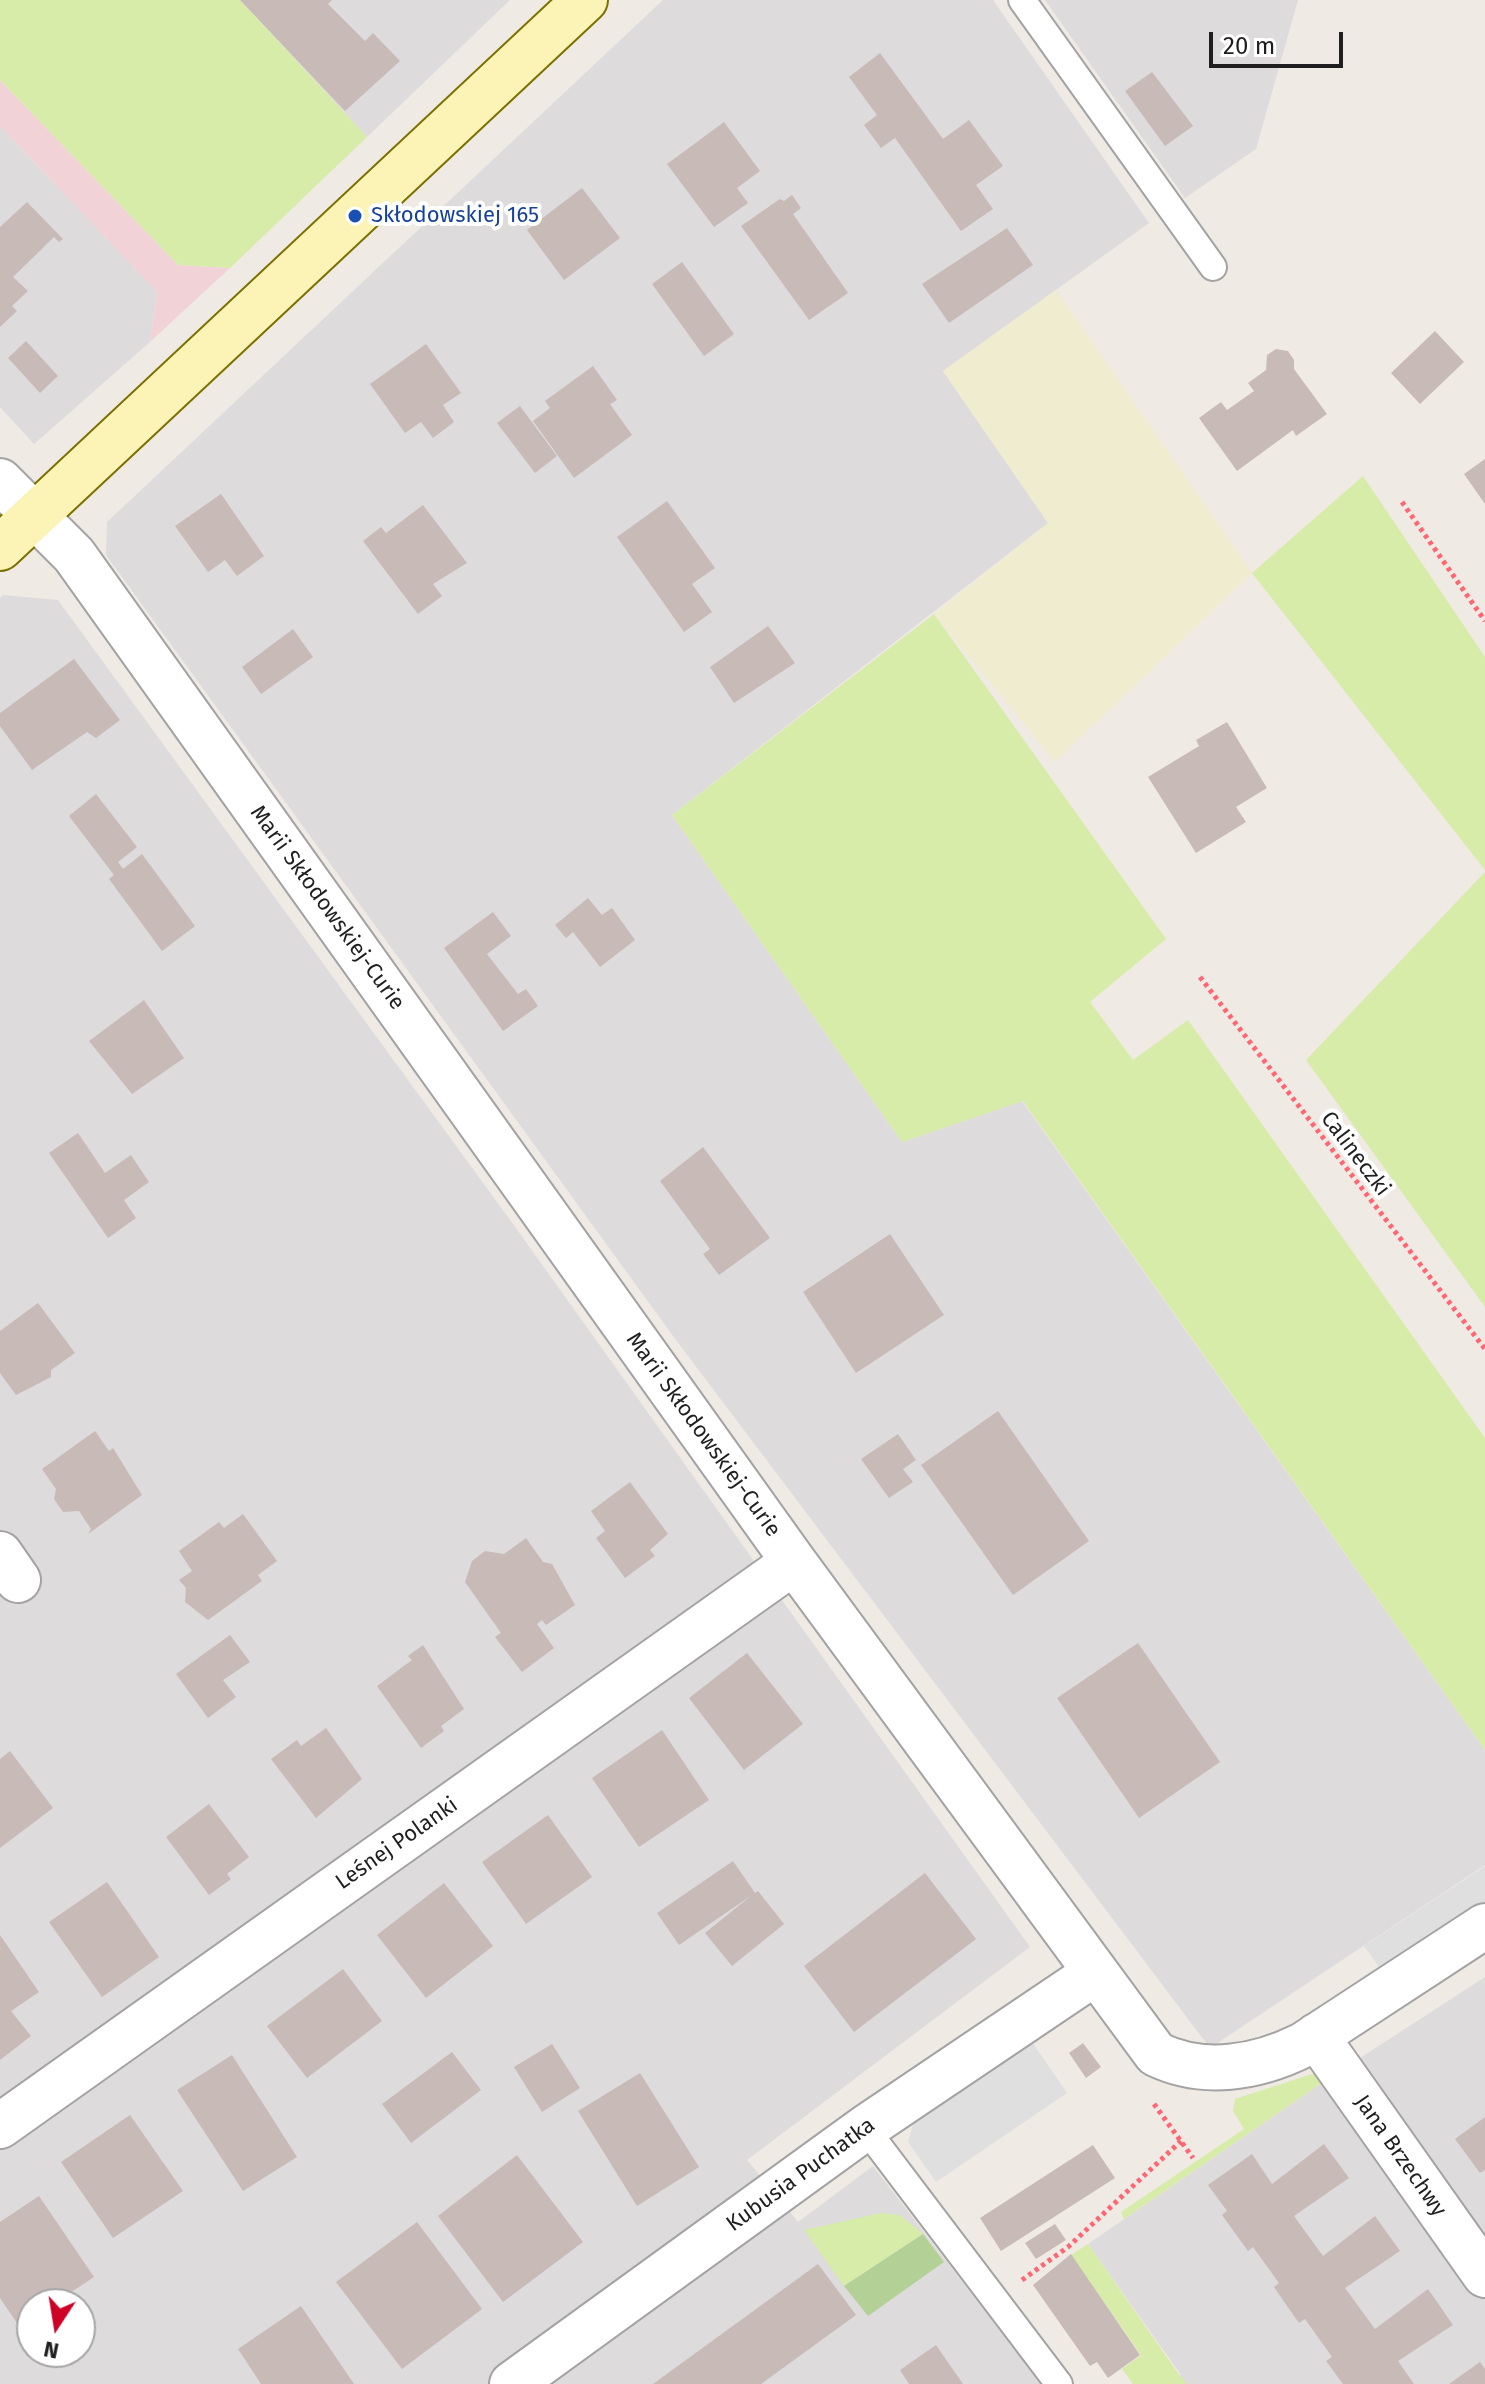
<!DOCTYPE html>
<meta charset="utf-8">
<style>
body{margin:0}
#map{position:relative;width:1485px;height:2384px;overflow:hidden;background:#f0eae4;font-family:"Fira Sans",sans-serif}
canvas{display:block}
.north{position:absolute;left:16px;top:2288px;width:80px;height:80px;box-sizing:border-box;background:#fff;border:2px solid #a5a5a5;border-radius:50%;rotate:192deg;font-size:22px;font-weight:700;line-height:32px;text-align:center;color:#1f1f1f}
.north::after{content:'';display:block;margin:auto;width:28px;height:36px;background:#cd0026;clip-path:polygon(50% 0,100% 100%,50% 72%,0 100%)}
.scale{position:absolute;left:1209px;top:32px;width:134px;height:36px;box-sizing:border-box;border:4px solid #1f1f1f;border-top:0;padding-left:10px;font-size:24px;line-height:28px;white-space:nowrap;color:#1f1f1f;-webkit-text-stroke:6px #fff;paint-order:stroke}
</style>
<div id="map">
<canvas width="1485" height="2384"></canvas>
<div class="north">N</div>
<div class="scale">20 m</div>
</div>
<script>
const ctx = document.querySelector('canvas').getContext('2d');
ctx.lineJoin = 'round';
function fill(path, color) {
  ctx.fillStyle = color;
  ctx.fill(path, 'evenodd');
}
function strokePath(path, color, width, dash) {
  ctx.strokeStyle = color;
  ctx.lineWidth = width;
  ctx.lineCap = dash ? 'butt' : 'round';
  ctx.setLineDash(dash || []);
  ctx.stroke(path);
}
function label(font, color, halo, rows, align = 'center') {
  ctx.font = font + ' "Fira Sans",sans-serif';
  ctx.lineWidth = 8;
  ctx.setLineDash([]);
  ctx.textBaseline = 'middle';
  ctx.strokeStyle = halo;
  ctx.fillStyle = color;
  for (const [text, x, y, turn = 0] of rows) {
    ctx.save();
    ctx.translate(x, y);
    ctx.rotate((+turn || 0) * Math.PI / 180);
    ctx.textAlign = isNaN(turn) ? turn : align;
    if (halo) ctx.strokeText(text, 0, 0);
    ctx.fillText(text, 0, 0);
    ctx.restore();
  }
}
fill(new Path2D(`
 M240 0H510L367 137Z
 M663 0H993L1149 223 943 371 1048 523 672 815 902 1142 1022 1101 1485 1750V1865L1210 2048 676 1340 106 555 107 522Z
 M1045 0H1298L1256 149 1185 198Z
 M0 126 157 292 150 342 34 444 0 407Z
 M3 595 58 600 513 1224 1030 1947 747 2160 798 2222 873 2166 1041 2384H0V598ZM32 2304H80V2352H32Z
 M1485 1977V2384H1168L1181 2375 1088 2244 1323 2082Z`), '#dddbdc');
fill(new Path2D(`
 M0 80 178 265 230 268 150 342 157 292 0 126Z`), '#f1d3d7');
fill(new Path2D(`
 M1056 290 1252 573 1055 762 934 614 1048 523 943 371Z`), '#efeccf');
fill(new Path2D(`
 M0 0H240L367 137 230 268 178 265 0 80Z
 M1363 476 1485 657V870L1252 573Z
 M934 614 1166 939 1090 1002 1133 1060 1188 1020 1485 1438V1750L1023 1101 902 1142 672 815Z
 M1485 872V1307L1306 1060Z
 M1315 2073 1323 2082 1124 2219 1121 2212 1244 2129 1233 2111 1235 2099Z
 M881 2213 900 2215 923 2234 844 2286 804 2230Z
 M1088 2244 1180 2376 1187 2384H1133L1122 2369 1141 2355 1071 2255Z`), '#d6eca8');
fill(new Path2D(`
 M923 2234 944 2262 868 2316 844 2286Z`), '#b3d197');
fill(new Path2D(`
 M1485 1866V1908L1385 1975 1364 1946Z
 M1028 2036 1067 2093 936 2182 908 2142 916 2113Z`), '#dfdfdf');
fill(new Path2D(`
 M240 0H332L328 4 365 41 373 33 400 61 345 111Z
 M880 53 943 139 969 120 1003 166 976 185 993 209 961 231 895 138 881 148 864 125 877 115 849 77Z
 M1152 72 1193 126 1165 146 1125 91Z
 M724 122 760 171 737 188 748 203 714 227 667 164Z
 M582 188 620 238 564 280 527 230Z
 M792 195 801 208 793 214 848 293 809 320 741 226 780 199 784 201Z
 M27 202 63 239 59 242 54 237 13 277 28 291 12 306 17 311 0 327V227Z
 M1007 228 1033 265 949 323 922 284Z
 M682 262 734 334 704 356 652 284Z
 M1435 331 1464 362 1420 404 1391 373Z
 M26 341 58 376 40 393 8 358Z
 M426 344 461 393 443 405 454 422 433 438 421 422 405 433 370 384Z
 M1276 349 1288 351 1294 360V369L1327 414 1296 436 1293 430 1237 471 1199 418 1221 402 1227 410 1254 391 1248 383 1266 370 1267 355Z
 M593 366 617 400 610 404 632 435 574 478 533 421 550 408 545 401Z
 M520 406 557 456 535 473 497 423Z
 M1485 459V504L1464 474Z
 M221 494 264 556 237 576 225 560 208 572 175 526Z
 M667 501 715 568 692 584 712 612 684 632 617 537Z
 M423 505 467 563 433 584 442 596 418 614 363 541 381 527 386 533Z
 M768 626 795 663 734 703 710 667Z
 M293 629 313 657 261 694 242 667Z
 M74 659 120 720 96 738 87 732 32 770 0 726V713Z
 M1227 722 1267 788 1236 807 1246 822 1196 853 1148 777 1199 746 1196 740Z
 M96 794 137 847 118 862 123 869 142 854 195 926 162 951 109 879 114 875 69 816Z
 M588 898 602 915 612 908 635 940 600 967 573 932 566 938 555 925Z
 M493 912 511 936 487 954 518 994 526 989 538 1006 503 1031 444 948Z
 M144 1000 184 1058 132 1094 89 1041Z
 M78 1133 105 1173 131 1155 149 1182 124 1200 136 1218 108 1238 49 1153Z
 M703 1147 770 1238 719 1275 703 1254 710 1249 660 1181Z
 M890 1234 944 1315 856 1373 803 1292Z
 M38 1303 75 1353 51 1370V1377L16 1395 0 1373V1331Z
 M998 1411 1089 1541 1013 1595 921 1465Z
 M95 1431 109 1451 113 1448 142 1495 88 1534 91 1529 79 1511 63 1512 54 1499 56 1489 42 1469Z
 M898 1434 916 1460 903 1469 913 1482 889 1498 861 1459Z
 M630 1482 668 1534 650 1550 655 1556 625 1578 596 1538 605 1531 591 1511Z
 M243 1514 277 1561 258 1575 262 1581 208 1620 185 1602 186 1588 179 1580 192 1571 179 1551 219 1522 224 1528Z
 M526 1538 543 1562 552 1564 575 1605 546 1625 542 1620 537 1624 554 1648 522 1672 495 1637 501 1633 465 1582 472 1561 485 1551 504 1554Z
 M230 1635 250 1662 223 1680 236 1697 208 1718 176 1674Z
 M1138 1643 1220 1762 1139 1818 1057 1698Z
 M423 1645 464 1709 441 1726 444 1731 421 1748 377 1686 412 1660 408 1656Z
 M747 1653 803 1724 744 1770 689 1698Z
 M326 1728 362 1779 316 1818 271 1759 297 1740 301 1746Z
 M662 1730 709 1800 639 1847 592 1778Z
 M10 1751 53 1808 0 1848V1759Z
 M209 1804 249 1857 227 1874 231 1879 209 1895 166 1837Z
 M548 1815 592 1877 526 1924 482 1862Z
 M733 1861 755 1893 758 1891 784 1924 732 1966 705 1933 752 1895 679 1945 657 1913Z
 M925 1873 976 1939 854 2032 804 1966Z
 M107 1882 159 1957 102 1997 49 1922Z
 M444 1883 493 1946 426 1998 377 1935Z
 M0 1935 39 1992 11 2011 31 2036 0 2060Z
 M343 1969 382 2021 307 2078 267 2026Z
 M1083 2043 1101 2067 1086 2078 1069 2053Z
 M552 2044 580 2088 542 2112 514 2067Z
 M452 2052 481 2090 411 2143 382 2104Z
 M232 2055 297 2157 243 2191 177 2090Z
 M640 2073 699 2167 637 2206 578 2111Z
 M130 2115 183 2191 113 2238 61 2162Z
 M1485 2117V2170L1480 2173 1455 2139Z
 M1324 2144 1349 2178 1294 2216 1323 2256 1375 2216 1400 2251 1345 2288 1375 2329 1428 2289 1453 2325 1398 2361 1414 2384H1343L1326 2361 1332 2357 1305 2319 1299 2323 1287 2306 1274 2287 1279 2283 1253 2247 1248 2251 1222 2215 1227 2211 1208 2185 1252 2154 1272 2184Z
 M1093 2145 1115 2178 1001 2251 980 2218Z
 M517 2155 583 2242 503 2302 438 2216Z
 M39 2196 94 2277 53 2304H32V2318L19 2326 0 2298V2222Z
 M417 2222 482 2309 402 2369 336 2282Z
 M1055 2224 1066 2240 1036 2259 1025 2243Z
 M1071 2254 1140 2355 1108 2378 1097 2362 1090 2366 1033 2285Z
 M818 2264 856 2315 761 2384H653Z
 M301 2306 354 2384H261L238 2349Z
 M936 2345 963 2384H909L900 2370Z
 M1480 2362 1485 2369V2384H1449Z`), '#c8bbb7');
const lane = new Path2D(`
 M1022 0 1213 267
 M865 2128 1059 2384`);
const street = new Path2D(`
 M0 481 74 555 794 1562 1156 2054C1203 2077 1257 2068 1303 2045L1485 1926
 M0 1554 18 1580
 M1316 2036 1485 2275
 M0 2126 794 1562
 M512 2384 865 2128 1095 1973`);
const secondary = new Path2D(`
 M0 548 585 0`);
strokePath(lane, '#a3a3a3', 30);
strokePath(street, '#a3a3a3', 48);
strokePath(secondary, '#7b7100', 48);
strokePath(new Path2D(`
 M1402 502 1485 621
 M1200 977 1485 1349
 M1154 2104 1193 2158
 M1022 2280 1068 2247 1181 2141`), '#ff6673', 5, [4, 4]);
strokePath(lane, '#fff', 26);
strokePath(street, '#fff', 44);
strokePath(secondary, '#fcf3b6', 44);
for (const [x, y, r, color] of [
 [355,216,8,"#1a4fb4"]
]) {
  const dot = new Path2D();
  dot.arc(x, y, r, 0, 2 * Math.PI);
  ctx.fillStyle = color;
  ctx.fill(dot);
  strokePath(dot, '#fff', 3);
}
label('22px', '#164399', '#fff', [
 ["Skłodowskiej 165",371,216]
], 'left');
label('22px', '#1f1f1f', '#fff', [
 ["Marii Skłodowskiej-Curie",327,908,54],
 ["Calineczki",1355,1154,53],
 ["Marii Skłodowskiej-Curie",703,1435,54],
 ["Leśnej Polanki",397,1844,-35],
 ["Jana Brzechwy",1400,2156,55],
 ["Kubusia Puchatka",801,2175,-36]
]);
</script>
